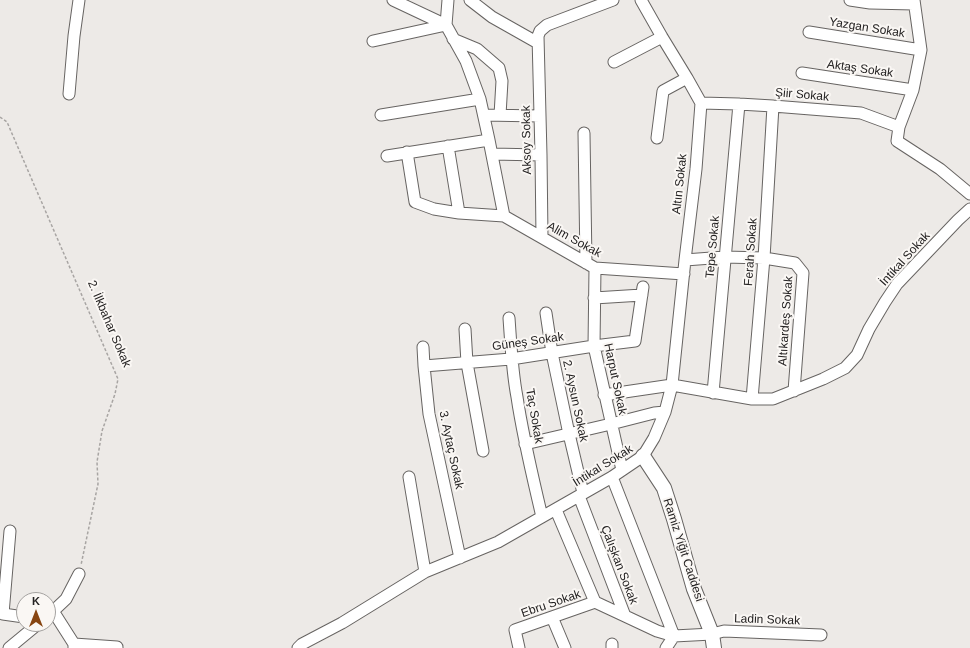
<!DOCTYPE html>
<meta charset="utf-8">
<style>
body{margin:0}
#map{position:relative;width:970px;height:648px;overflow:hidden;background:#edeae7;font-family:Arial,sans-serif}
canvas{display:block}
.north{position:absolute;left:16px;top:592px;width:40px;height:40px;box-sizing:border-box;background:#faf7f4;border:1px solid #a4a2a0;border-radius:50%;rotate:0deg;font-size:11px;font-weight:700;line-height:16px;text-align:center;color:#242222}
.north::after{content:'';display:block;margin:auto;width:14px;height:18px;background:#874511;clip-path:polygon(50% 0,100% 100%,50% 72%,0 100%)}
</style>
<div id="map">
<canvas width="970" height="648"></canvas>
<div class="north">K</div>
</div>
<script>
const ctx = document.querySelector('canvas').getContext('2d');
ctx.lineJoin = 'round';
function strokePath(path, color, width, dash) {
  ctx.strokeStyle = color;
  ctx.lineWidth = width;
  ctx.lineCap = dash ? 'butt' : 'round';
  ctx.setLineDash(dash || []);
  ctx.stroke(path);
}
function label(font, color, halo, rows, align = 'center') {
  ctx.font = font + ' Arial,sans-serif';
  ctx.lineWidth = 4;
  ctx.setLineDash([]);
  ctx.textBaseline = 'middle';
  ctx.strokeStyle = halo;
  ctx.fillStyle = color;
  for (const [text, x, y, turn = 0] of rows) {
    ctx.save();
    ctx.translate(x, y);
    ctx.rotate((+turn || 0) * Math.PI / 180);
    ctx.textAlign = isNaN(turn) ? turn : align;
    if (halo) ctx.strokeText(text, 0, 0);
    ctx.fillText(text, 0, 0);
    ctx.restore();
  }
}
const minor = new Path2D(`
 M393 0 446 25
 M448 0 446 25 466 61 480 99 489 140 504 216 595 268 684 274
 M470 0 492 17 538 43
 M850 0 870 3 914 4
 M914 0 921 50 913 90 899 127 897 141 940 169 970 194
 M809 32 921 50
 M453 39 477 49 499 68 502 81 500 115
 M373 41 446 25
 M614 62 662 37
 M802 73 913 90
 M69 94 74 36 79 0
 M701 103 739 104 773 106 861 113 899 127
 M381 115 480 99
 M484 115 540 116
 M584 133 586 263
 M657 138 663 91 687 78
 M448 146 459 213
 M407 152 415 202 434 209 459 213 504 216
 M492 154 541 155
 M387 156 489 140
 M542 237 541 155 538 36 540 31 547 25 613 0
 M685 260 725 257 764 258 795 263 803 273 794 391
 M595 268 594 346 622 470
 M594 298 642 295
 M546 313 552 353 569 434 583 493
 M509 318C511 345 512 371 517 397 523 438 533 478 542 517
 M465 329 467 363 483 451
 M423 347 424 366 429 414 460 558
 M424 366 511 359 594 346 635 341 643 287
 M713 393 739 104
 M604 395 672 385 752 399H773L823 379 845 368 857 355 869 329 885 302 897 284 958 220 970 209
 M752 399 764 258 773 106
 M525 444 611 424 654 413 665 412
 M409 477 425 572
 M612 477 674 636 666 648
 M579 496 625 616 657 631 674 636 712 634 724 631 821 635
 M556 510 595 602 625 616
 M10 531 3 614 24 617
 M53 611 74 644V648
 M48 616 66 599 79 574
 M552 617 565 648
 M74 644 117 647V648
 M612 644V648
 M9 648 38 624
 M298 648 302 644 342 623 425 572 498 542 612 477 643 456 654 438 665 412 672 385 685 260 696 169 701 103 687 78 662 37 641 0
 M519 648 515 630 595 602`);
const major = new Path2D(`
 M643 456 664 488 674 519 694 589 712 634 714 648`);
strokePath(minor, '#676462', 13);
strokePath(major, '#676462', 16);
strokePath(new Path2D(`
 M0 117 7 122 118 379 115 394 102 431 97 462 98 484 81 565`), '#a8a5a3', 1.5, [3, 2]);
strokePath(minor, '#fff', 11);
strokePath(major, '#fff', 14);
label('12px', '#242222', '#faf7f4', [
 ["Yazgan Sokak",867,28,9],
 ["Aktaş Sokak",860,69,8],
 ["Şiir Sokak",802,95,5],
 ["Aksoy Sokak",527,140,-91],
 ["Altın Sokak",680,184,-84],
 ["Alim Sokak",574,240,29],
 ["Tepe Sokak",713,247,-85],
 ["Ferah Sokak",751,252,-86],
 ["İntikal Sokak",905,259,-48],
 ["Altıkardeş Sokak",786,321,-86],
 ["2. İlkbahar Sokak",109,324,67],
 ["Güneş Sokak",528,342,-8],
 ["Harput Sokak",615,379,78],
 ["2. Aysun Sokak",575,401,78],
 ["Taç Sokak",534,416,80],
 ["3. Aytaç Sokak",451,450,78],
 ["İntikal Sokak",603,466,-32],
 ["Ramiz Yiğit Caddesi",683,550,72],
 ["Çalışkan Sokak",619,565,69],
 ["Ebru Sokak",551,604,-19],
 ["Ladin Sokak",767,620,2]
]);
</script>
